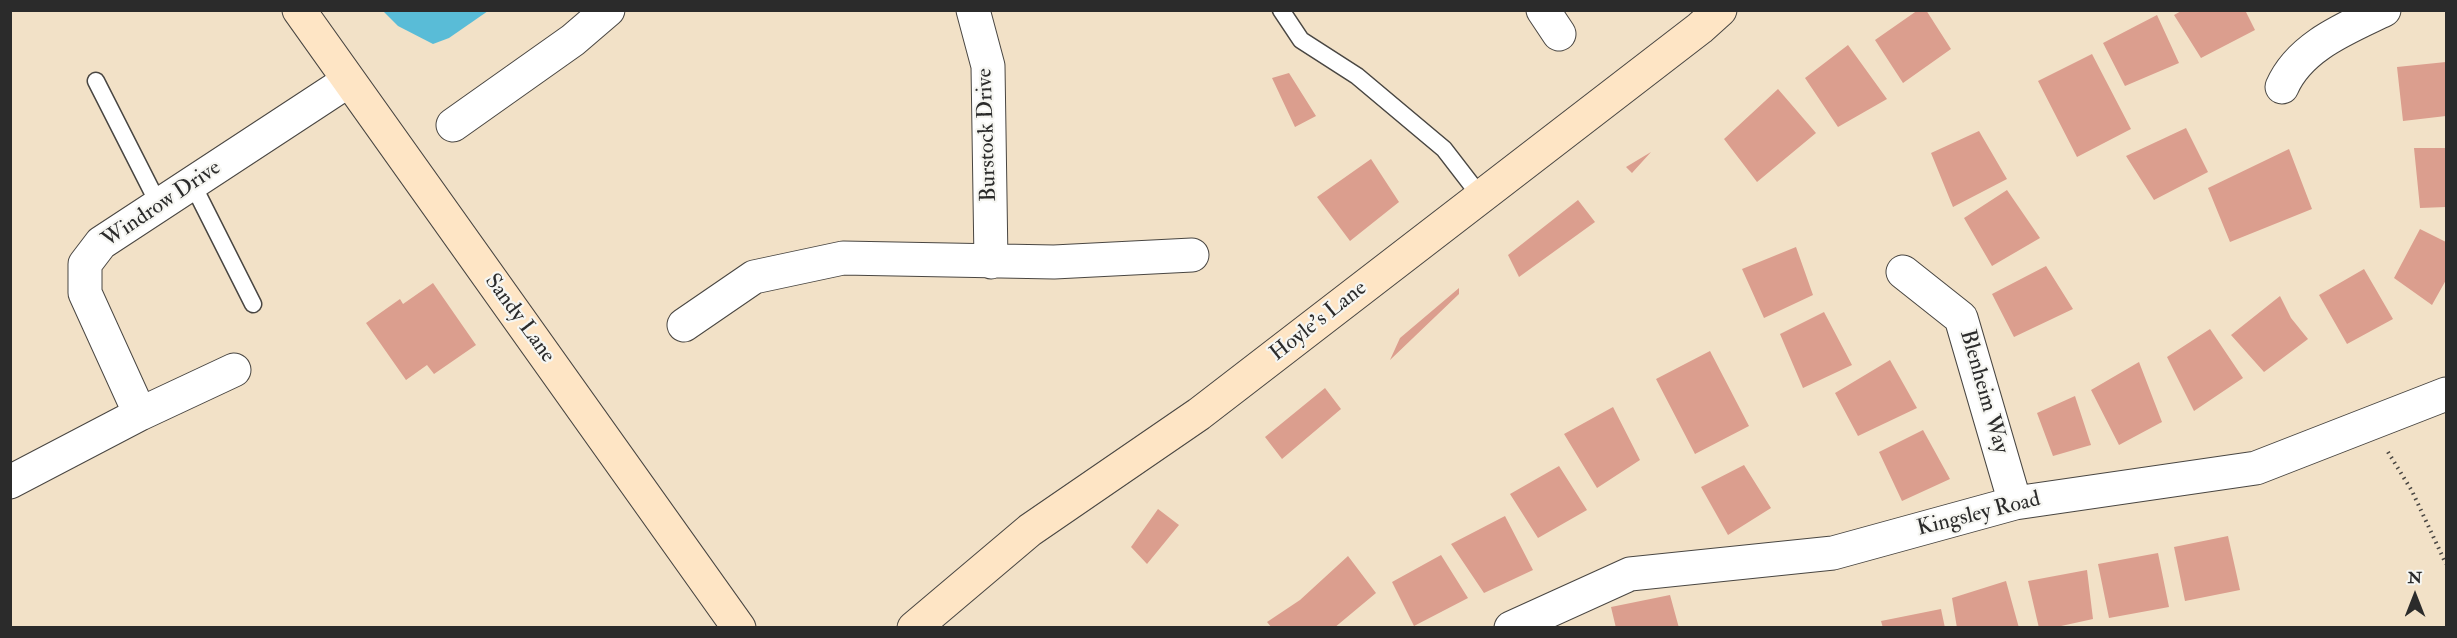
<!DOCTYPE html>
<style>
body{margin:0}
#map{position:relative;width:2457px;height:638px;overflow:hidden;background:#f2e1c7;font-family:"IM FELL Double Pica",serif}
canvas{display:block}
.frame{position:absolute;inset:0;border:12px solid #2b2b2b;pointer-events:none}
.north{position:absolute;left:2385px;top:566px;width:60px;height:60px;-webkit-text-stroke:4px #f6f6f2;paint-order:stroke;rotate:0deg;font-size:16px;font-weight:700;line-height:24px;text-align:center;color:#2b2b2b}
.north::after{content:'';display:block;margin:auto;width:21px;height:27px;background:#2b2b2b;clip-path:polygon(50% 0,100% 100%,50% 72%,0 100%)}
</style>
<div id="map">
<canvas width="2457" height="638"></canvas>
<div class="frame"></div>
<div class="north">N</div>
</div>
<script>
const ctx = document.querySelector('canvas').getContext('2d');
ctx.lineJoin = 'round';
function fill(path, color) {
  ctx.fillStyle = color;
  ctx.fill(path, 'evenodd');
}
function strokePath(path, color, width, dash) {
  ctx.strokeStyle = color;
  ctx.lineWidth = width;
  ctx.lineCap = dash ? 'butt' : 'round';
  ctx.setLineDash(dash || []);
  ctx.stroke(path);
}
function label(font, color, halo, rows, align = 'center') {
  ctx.font = font + ' "IM FELL Double Pica",serif';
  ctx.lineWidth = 4.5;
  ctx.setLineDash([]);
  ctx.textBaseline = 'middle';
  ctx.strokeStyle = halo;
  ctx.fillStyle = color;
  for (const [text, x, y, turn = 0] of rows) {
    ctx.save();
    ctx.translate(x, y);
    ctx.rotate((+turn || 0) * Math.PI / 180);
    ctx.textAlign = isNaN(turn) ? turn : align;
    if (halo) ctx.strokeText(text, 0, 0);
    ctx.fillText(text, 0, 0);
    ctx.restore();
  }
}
fill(new Path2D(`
 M383 11H488L449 38 433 44 398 26Z`), '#59bcd7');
fill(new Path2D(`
 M1918 10H1926L1951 49 1903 83 1875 40Z
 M2183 10H2245L2255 30 2201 58 2174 15Z
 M2157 15 2179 63 2125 86 2103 43Z
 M1848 45 1887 99 1838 127 1805 78Z
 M2092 54 2131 129 2077 157 2038 81Z
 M2446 62V116L2403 121 2397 67Z
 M1289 73 1316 116 1295 127 1272 78Z
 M1778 89 1816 133 1757 182 1724 139Z
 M2186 128 2208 172 2154 200 2126 156Z
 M1979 131 2007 179 1953 207 1931 153Z
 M2414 148H2446V207L2420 208Z
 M2289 149 2312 209 2230 242 2208 188Z
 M1651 152 1632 173 1626 167Z
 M1371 159 1399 202 1350 241 1317 197Z
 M2007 190 2040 238 1992 266 1964 218Z
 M1578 200 1595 222 1519 277 1508 255Z
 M2420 229 2446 242V280L2432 305 2394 278Z
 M1796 247 1813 295 1764 318 1742 269Z
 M2046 266 2073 309 2014 337 1992 294Z
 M2364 269 2393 319 2347 344 2319 295Z
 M433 283 476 345 434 374 427 365 406 380 366 323 400 299 403 304Z
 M1459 288V294L1390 360 1400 338Z
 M2280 296 2291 318 2308 339 2264 372 2231 335Z
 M1824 312 1852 365 1803 388 1780 334Z
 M2210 329 2243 378 2194 411 2167 357Z
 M1710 351 1749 426 1695 454 1656 379Z
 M1890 360 1917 408 1858 436 1835 393Z
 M2139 362 2162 422 2119 445 2091 390Z
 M1325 388 1341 409 1282 459 1265 437Z
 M2075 396 2091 445 2053 456 2037 413Z
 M1613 407 1640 460 1597 488 1564 434Z
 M1923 430 1950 479 1902 501 1879 452Z
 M1744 465 1771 508 1728 535 1701 487Z
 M1559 466 1587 510 1538 538 1510 494Z
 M1158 509 1179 525 1147 564 1131 547Z
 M1505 516 1533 570 1484 593 1451 544Z
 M2228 536 2240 590 2185 601 2174 547Z
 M2158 553 2169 607 2109 618 2098 564Z
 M1441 555 1468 598 1414 626 1392 582Z
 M1348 556 1376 593 1334 628H1272L1267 622 1300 600Z
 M2087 570 2093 619 2052 628H2039L2028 581Z
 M2006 581 2019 628H1957L1952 598Z
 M1670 595 1679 628H1616L1611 607Z
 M1941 609 1945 628H1883L1881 621Z`), '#db9e8e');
const lane = new Path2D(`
 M1281 10 1301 40 1357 76 1444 149 1481 197
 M96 81 159 205
 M192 183 253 304`);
const street = new Path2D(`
 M973 10 988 66 991 262
 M1543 10 1559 34
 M2282 87C2300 46 2347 28 2384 10
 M453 125 573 40 608 10
 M1903 272 1961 318 2015 503
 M684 325 754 277 843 258 1054 262 1192 255
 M140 414 85 293V264L101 243 348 81
 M10 482 140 414 234 370
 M1511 628 1630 574 1833 553 2015 503 2256 468 2446 394`);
const secondary = new Path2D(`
 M299 10 739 628
 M914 628 1030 530 1199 414 1700 28 1720 10`);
strokePath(lane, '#494642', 19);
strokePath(street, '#494642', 35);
strokePath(secondary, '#494642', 35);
strokePath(new Path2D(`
 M2388 452 2412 491 2446 564`), '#494642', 4, [1.5, 4.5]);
strokePath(lane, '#fff', 16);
strokePath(street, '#fff', 33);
strokePath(secondary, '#fee5c5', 33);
label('22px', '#2b2b2b', '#f6f6f2', [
 ["Burstock Drive",988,135,-92],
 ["Windrow Drive",162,205,-34],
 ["Sandy Lane",519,319,54],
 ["Hoyle's Lane",1319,322,-38],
 ["Blenheim Way",1983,392,74],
 ["Kingsley Road",1979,515,-14]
]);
</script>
